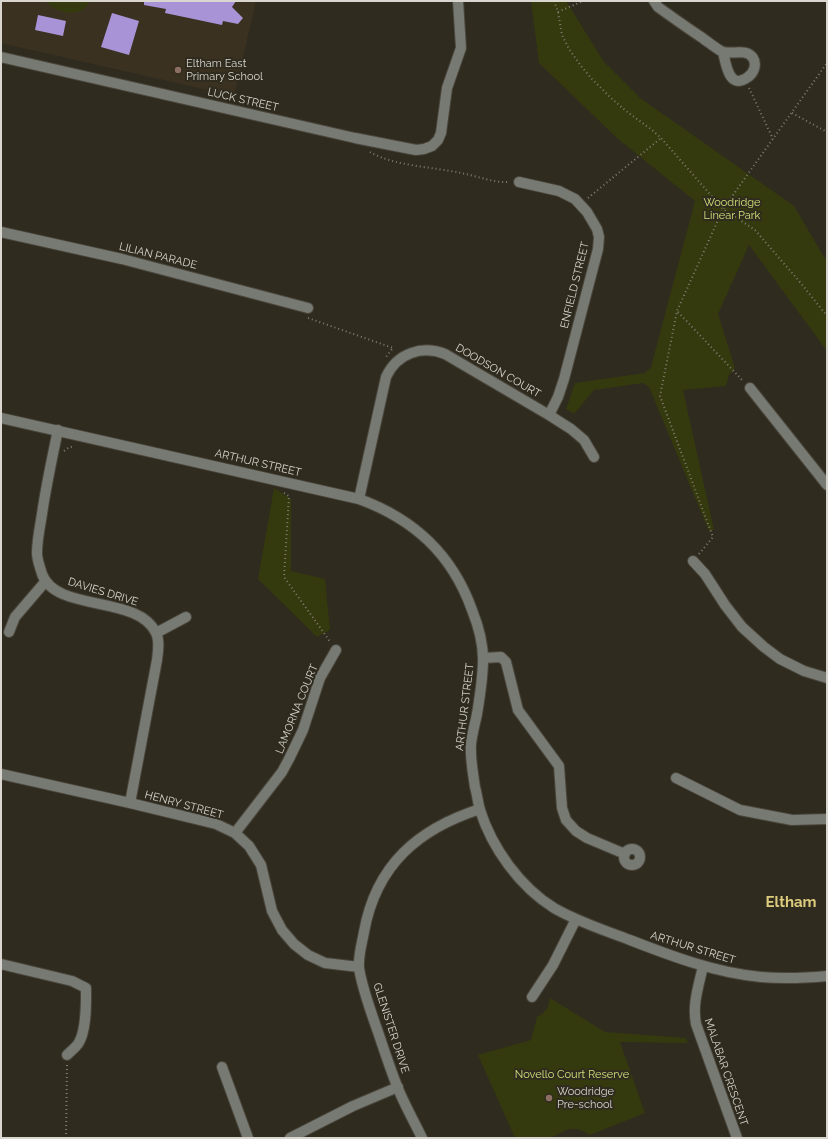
<!DOCTYPE html>
<style>
body{margin:0}
#map{position:relative;width:828px;height:1139px;overflow:hidden;background:#2f2b1f;font-family:Raleway,sans-serif}
canvas{display:block}
.frame{position:absolute;inset:0;border:2px solid #d9d6cf;pointer-events:none}
</style>
<div id="map">
<canvas width="828" height="1139"></canvas>
<div class="frame"></div>
</div>
<script>
const ctx = document.querySelector('canvas').getContext('2d');
ctx.lineJoin = 'round';
function fill(path, color) {
  ctx.fillStyle = color;
  ctx.fill(path, 'evenodd');
}
function strokePath(path, color, width, dash) {
  ctx.strokeStyle = color;
  ctx.lineWidth = width;
  ctx.lineCap = dash ? 'butt' : 'round';
  ctx.setLineDash(dash || []);
  ctx.stroke(path);
}
function label(font, color, halo, rows, align = 'center') {
  ctx.font = font + ' Raleway,sans-serif';
  ctx.lineWidth = 4;
  ctx.setLineDash([]);
  ctx.textBaseline = 'middle';
  ctx.strokeStyle = halo;
  ctx.fillStyle = color;
  for (const [text, x, y, turn = 0] of rows) {
    ctx.save();
    ctx.translate(x, y);
    ctx.rotate((+turn || 0) * Math.PI / 180);
    ctx.textAlign = isNaN(turn) ? turn : align;
    if (halo) ctx.strokeText(text, 0, 0);
    ctx.fillText(text, 0, 0);
    ctx.restore();
  }
}
fill(new Path2D(`
 M3 1H256L234 96 1 43V13Z`), '#3b3121');
fill(new Path2D(`
 M47 1H89C85 19 53 14 47 1Z
 M531 1H566L604 62 640 98 794 206 827 262V351L749 245 718 314 735 368 729 375 726 386 683 390 714 530 709 531 649 387 643 383 594 390 574 414 566 409 575 383 645 373 651 367 695 201 618 139 539 63Z
 M274 488 291 499V571L325 579 330 630 317 637 258 579Z
 M550 998 605 1032 686 1038 688 1043 620 1042 645 1113 590 1135C567 1120 565 1136 546 1138 536 1139 525 1138 515 1138L478 1055 531 1040 537 1017C546 1012 549 1007 550 998Z`), '#343a0e');
fill(new Path2D(`
 M144 1H236L232 7 243 18 238 24 223 21 222 25 165 13 166 9 144 5Z
 M112 13 139 21 129 55 101 47Z
 M38 15 66 21 63 36 35 30Z`), '#a893d7');
const minor = new Path2D(`
 M654 1 658 7C672 17 686 27 701 37 707 41 714 47 721 51 730 56 746 47 753 58 757 64 754 73 748 77 729 91 726 64 723 52
 M1 57 355 138 416 150 424 149 432 146 438 140 441 133 447 88 461 48 458 1
 M519 182 559 191 575 199 587 212 597 229 599 237 598 249 564 379 558 397 549 415
 M1 232 122 259 308 308
 M750 388 827 485
 M1 418 359 499C414 519 452 554 472 610 478 625 483 643 483 659 483 677 480 696 477 714 475 724 472 734 471 744 470 759 473 773 475 787 477 794 478 803 480 810 492 848 520 887 554 908 578 922 604 930 630 940 671 956 716 973 761 977 783 979 805 978 827 976
 M58 430C52 458 46 486 42 514 40 527 37 540 37 553 37 560 40 567 42 574 56 613 138 594 156 633 160 641 158 651 157 660L130 803
 M359 499 386 377C397 353 422 345 445 354L549 415 571 429 584 440 594 457
 M693 561 705 574 725 605 742 627 764 647 780 659 804 671 827 678
 M9 632 15 617 45 582
 M156 633 186 617
 M483 658 501 657 506 662 518 710 559 766 562 808 566 820 576 831 587 838 625 854
 M1 774 130 803 216 824 235 833 249 846 261 865 272 911 282 930 294 944 308 955 325 963 359 967
 M676 778 740 810 792 820 827 819
 M235 833 282 772 289 759 303 730 320 678 336 650
 M624 857a8 8 0 1 1 16 0a8 8 0 1 1-16 0Z
 M1 964 72 981 86 988C86 1002 87 1031 78 1044 75 1048 71 1051 67 1055
 M703 966C699 985 692 1004 696 1024L737 1138
 M532 997 553 965 576 919
 M222 1067 248 1138
 M290 1138 353 1106 398 1087
 M422 1138C414 1121 404 1104 397 1086 390 1068 384 1050 378 1032 371 1012 362 988 359 968 358 956 362 943 364 932 376 865 418 829 480 809`);
strokePath(minor, '#4a463b', 12);
strokePath(new Path2D(`
 M554 1 558 12 562 35 569 49 581 66 592 79 611 98 626 111 652 130 661 138 723 209 755 230 799 281 827 316
 M558 12 583 1
 M749 88 773 139
 M792 113 827 132
 M370 152C393 166 434 167 461 173 477 176 493 183 510 182
 M588 198 661 138
 M678 312 743 381
 M308 318 393 348 386 357
 M64 451 68 448 74 446
 M284 493 289 496 284 577 331 643
 M699 554 713 537 660 396 677 311 723 209 827 63
 M66 1138 67 1065`), '#817d73', 2, [1, 3]);
strokePath(minor, '#777973', 10);
for (const [x, y, r, color] of [
 [178,70,4,"#8d6e63"],
 [549,1098,4,"#8d6e63"]
]) {
  const dot = new Path2D();
  dot.arc(x, y, r, 0, 2 * Math.PI);
  ctx.fillStyle = color;
  ctx.fill(dot);
  strokePath(dot, '#2f2b1f', 1.5);
}
label('11px', '#d9d6cf', '#2f2b1f', [
 ["Eltham East",186,64],
 ["Primary School",186,77],
 ["Woodridge",557,1092],
 ["Pre-school",557,1105]
], 'left');
label('11px', '#d9d6cf', '#2f2b1f', [
 ["LUCK STREET",243,100,13],
 ["LILIAN PARADE",158,256,14],
 ["ENFIELD STREET",575,285,-76],
 ["DOODSON COURT",498,371,30],
 ["ARTHUR STREET",258,463,13],
 ["DAVIES DRIVE",103,592,17],
 ["ARTHUR STREET",465,707,-83],
 ["LAMORNA COURT",297,709,-68],
 ["HENRY STREET",184,805,15],
 ["ARTHUR STREET",693,948,17],
 ["GLENISTER DRIVE",391,1028,72],
 ["MALABAR CRESCENT",726,1072,71]
]);
label('11px', '#d0e17a', '#2f2b1f', [
 ["Woodridge",732,203],
 ["Linear Park",732,216],
 ["Novello Court Reserve",572,1075]
]);
label('bold 15px', '#dccb7d', '#2f2b1f', [
 ["Eltham",791,902]
]);
</script>
